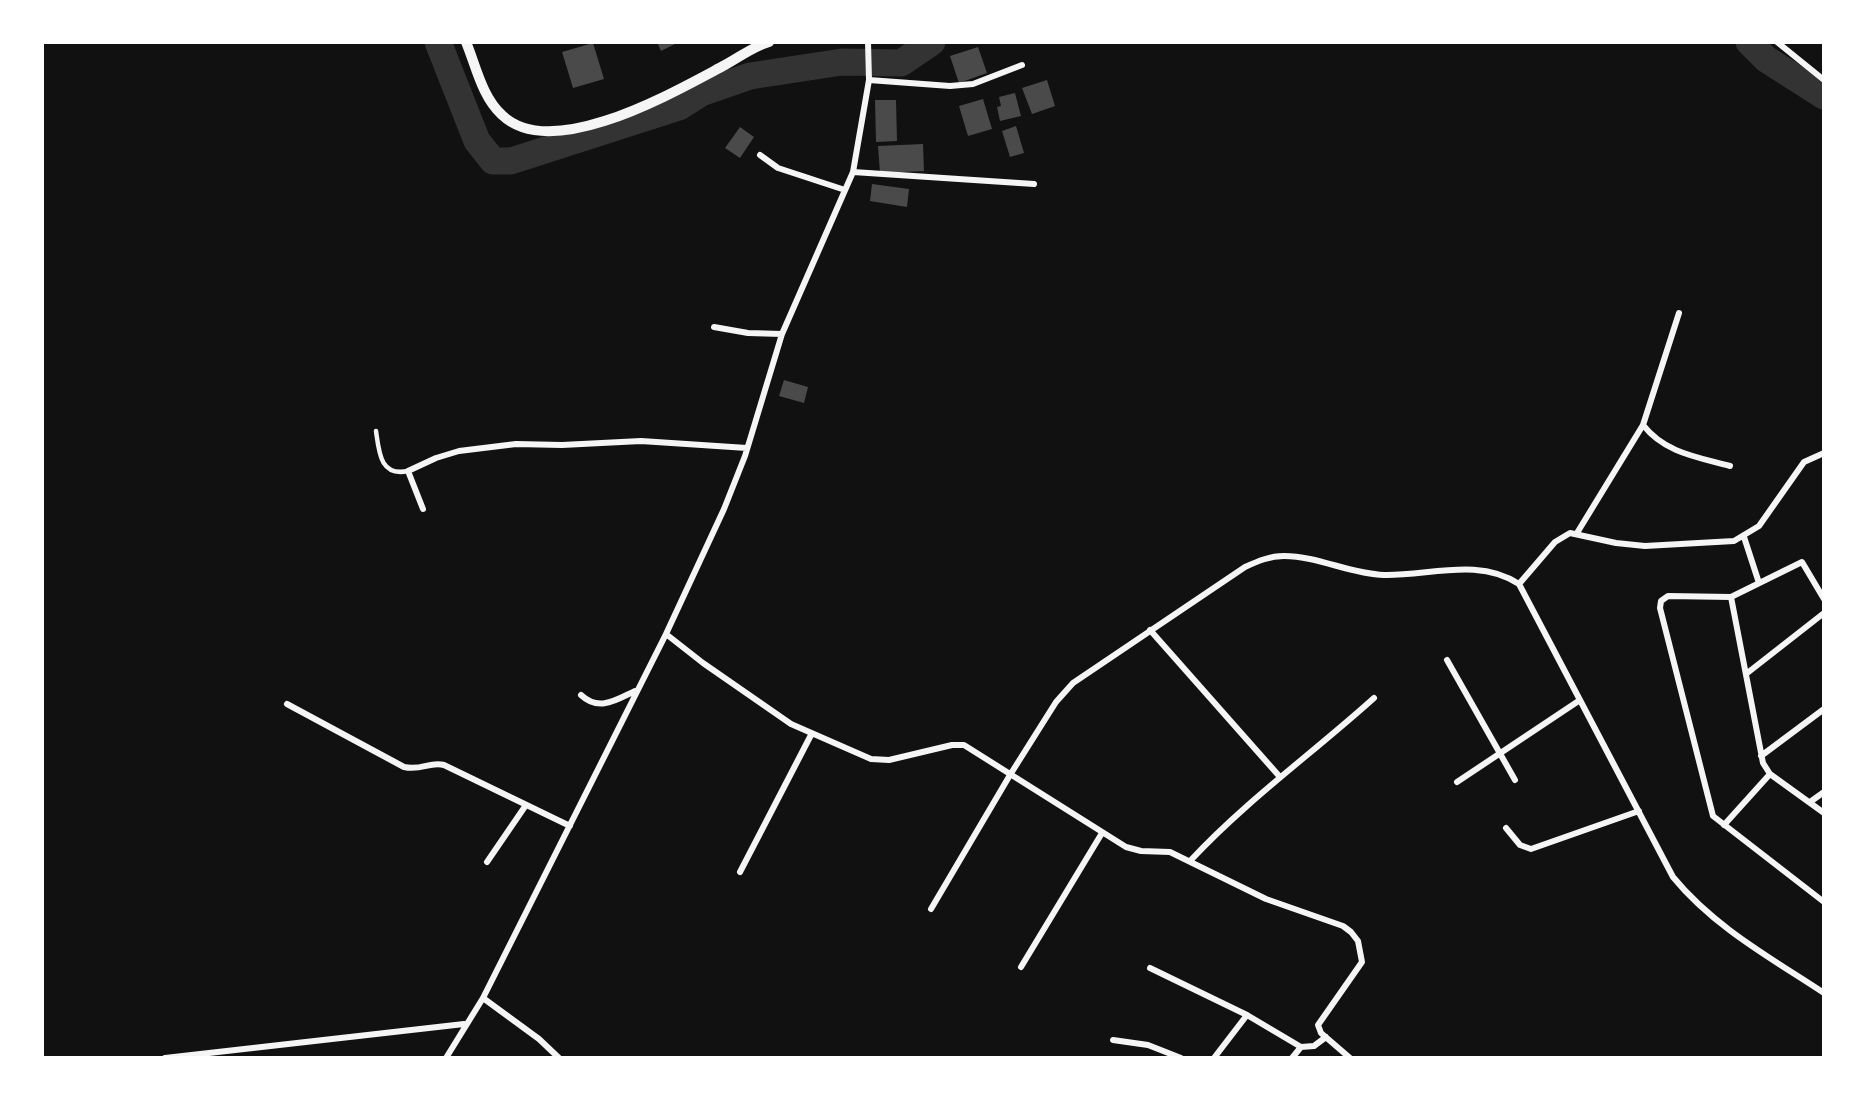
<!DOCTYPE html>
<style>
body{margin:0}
#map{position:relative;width:1866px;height:1100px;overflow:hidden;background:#111;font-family:Arial,sans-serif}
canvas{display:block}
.frame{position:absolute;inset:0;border:44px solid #fff;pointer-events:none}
</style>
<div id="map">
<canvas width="1866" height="1100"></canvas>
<div class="frame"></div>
</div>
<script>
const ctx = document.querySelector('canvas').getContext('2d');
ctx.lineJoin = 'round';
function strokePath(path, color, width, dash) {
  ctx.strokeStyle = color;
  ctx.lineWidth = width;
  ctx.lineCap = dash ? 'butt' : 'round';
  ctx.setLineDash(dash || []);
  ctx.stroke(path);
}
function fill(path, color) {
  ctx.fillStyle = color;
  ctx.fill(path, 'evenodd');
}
strokePath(new Path2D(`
 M438 42 477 141 493 161H511L679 107 701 93 750 76 842 62 901 63 932 42
 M1749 42 1766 59 1824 96`), '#333', 27);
fill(new Path2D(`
 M657 42H679L661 51Z
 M593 43 604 79 573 88 562 52Z
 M978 47 987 73 959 83 950 56Z
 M1047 80 1055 106 1032 114 1022 88Z
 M1015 93 1021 116 1000 121 997 107 1001 106 999 97Z
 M983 99 992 129 968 136 959 106Z
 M875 100H896L897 141 876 142Z
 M1016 126 1024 153 1010 157 1002 131Z
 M740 127 754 137 740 158 725 148Z
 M923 144 924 171 880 173 878 146Z
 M872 184 909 189 907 207 870 201Z
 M784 380 808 387 804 403 779 396Z`), '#4a4a4a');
strokePath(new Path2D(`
 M376 431C379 452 380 477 408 471`), '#f5f5f5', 4.5);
strokePath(new Path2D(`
 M868 42 869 80 853 172 782 334 745 456 724 509 666 634 703 663 791 724 871 759 889 760 952 745H964L1126 847 1141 851 1170 852 1266 899 1343 926 1351 932 1358 941 1362 962 1318 1025 1321 1033 1350 1058
 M1777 42 1824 80
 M869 80 950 86 973 84 1022 65
 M760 155 778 168 845 190
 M853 172 1034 184
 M714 327 748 333 782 334
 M1643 425C1665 453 1697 457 1730 466
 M423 509 408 471 436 458 459 451 516 444 562 445 641 441 747 448
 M1577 533 1643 425 1679 313
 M1744 537 1759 583
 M1519 584 1555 542 1570 533 1616 543 1645 546 1734 541 1759 526 1804 462 1824 453
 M1731 597 1763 763 1770 774 1824 813
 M1824 599 1802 562 1731 597 1668 596 1661 601 1660 608 1713 816 1824 902
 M1150 630 1280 777
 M1447 660 1515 780
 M1746 674 1824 613
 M581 695C599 712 616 700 635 691
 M287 704 404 767C422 771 430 761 444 765L570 826
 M1761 756 1824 709
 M1457 782 1580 700
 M1810 802 1824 792
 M1724 825 1770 774
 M1506 828 1520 845 1531 849 1639 811
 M1191 860C1247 800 1313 753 1374 698
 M487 862 526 805
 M740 872 811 735
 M931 909 1010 775 1056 702 1073 683 1245 567C1258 561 1270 556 1284 556 1318 556 1350 574 1384 575 1429 576 1478 557 1519 584L1673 877C1714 927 1771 958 1824 993
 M1021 967 1102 833
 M1150 968 1247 1015 1301 1047 1314 1046 1326 1037
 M483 998 539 1039 559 1058
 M1113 1040 1148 1045 1181 1058
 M165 1058 464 1024
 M446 1058 483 998 666 634
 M1214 1058 1247 1015
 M1292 1058 1301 1047`), '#f5f5f5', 6);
strokePath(new Path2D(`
 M466 42C476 66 482 97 502 115 552 163 674 92 725 65 740 57 752 47 769 42`), '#f5f5f5', 10);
</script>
